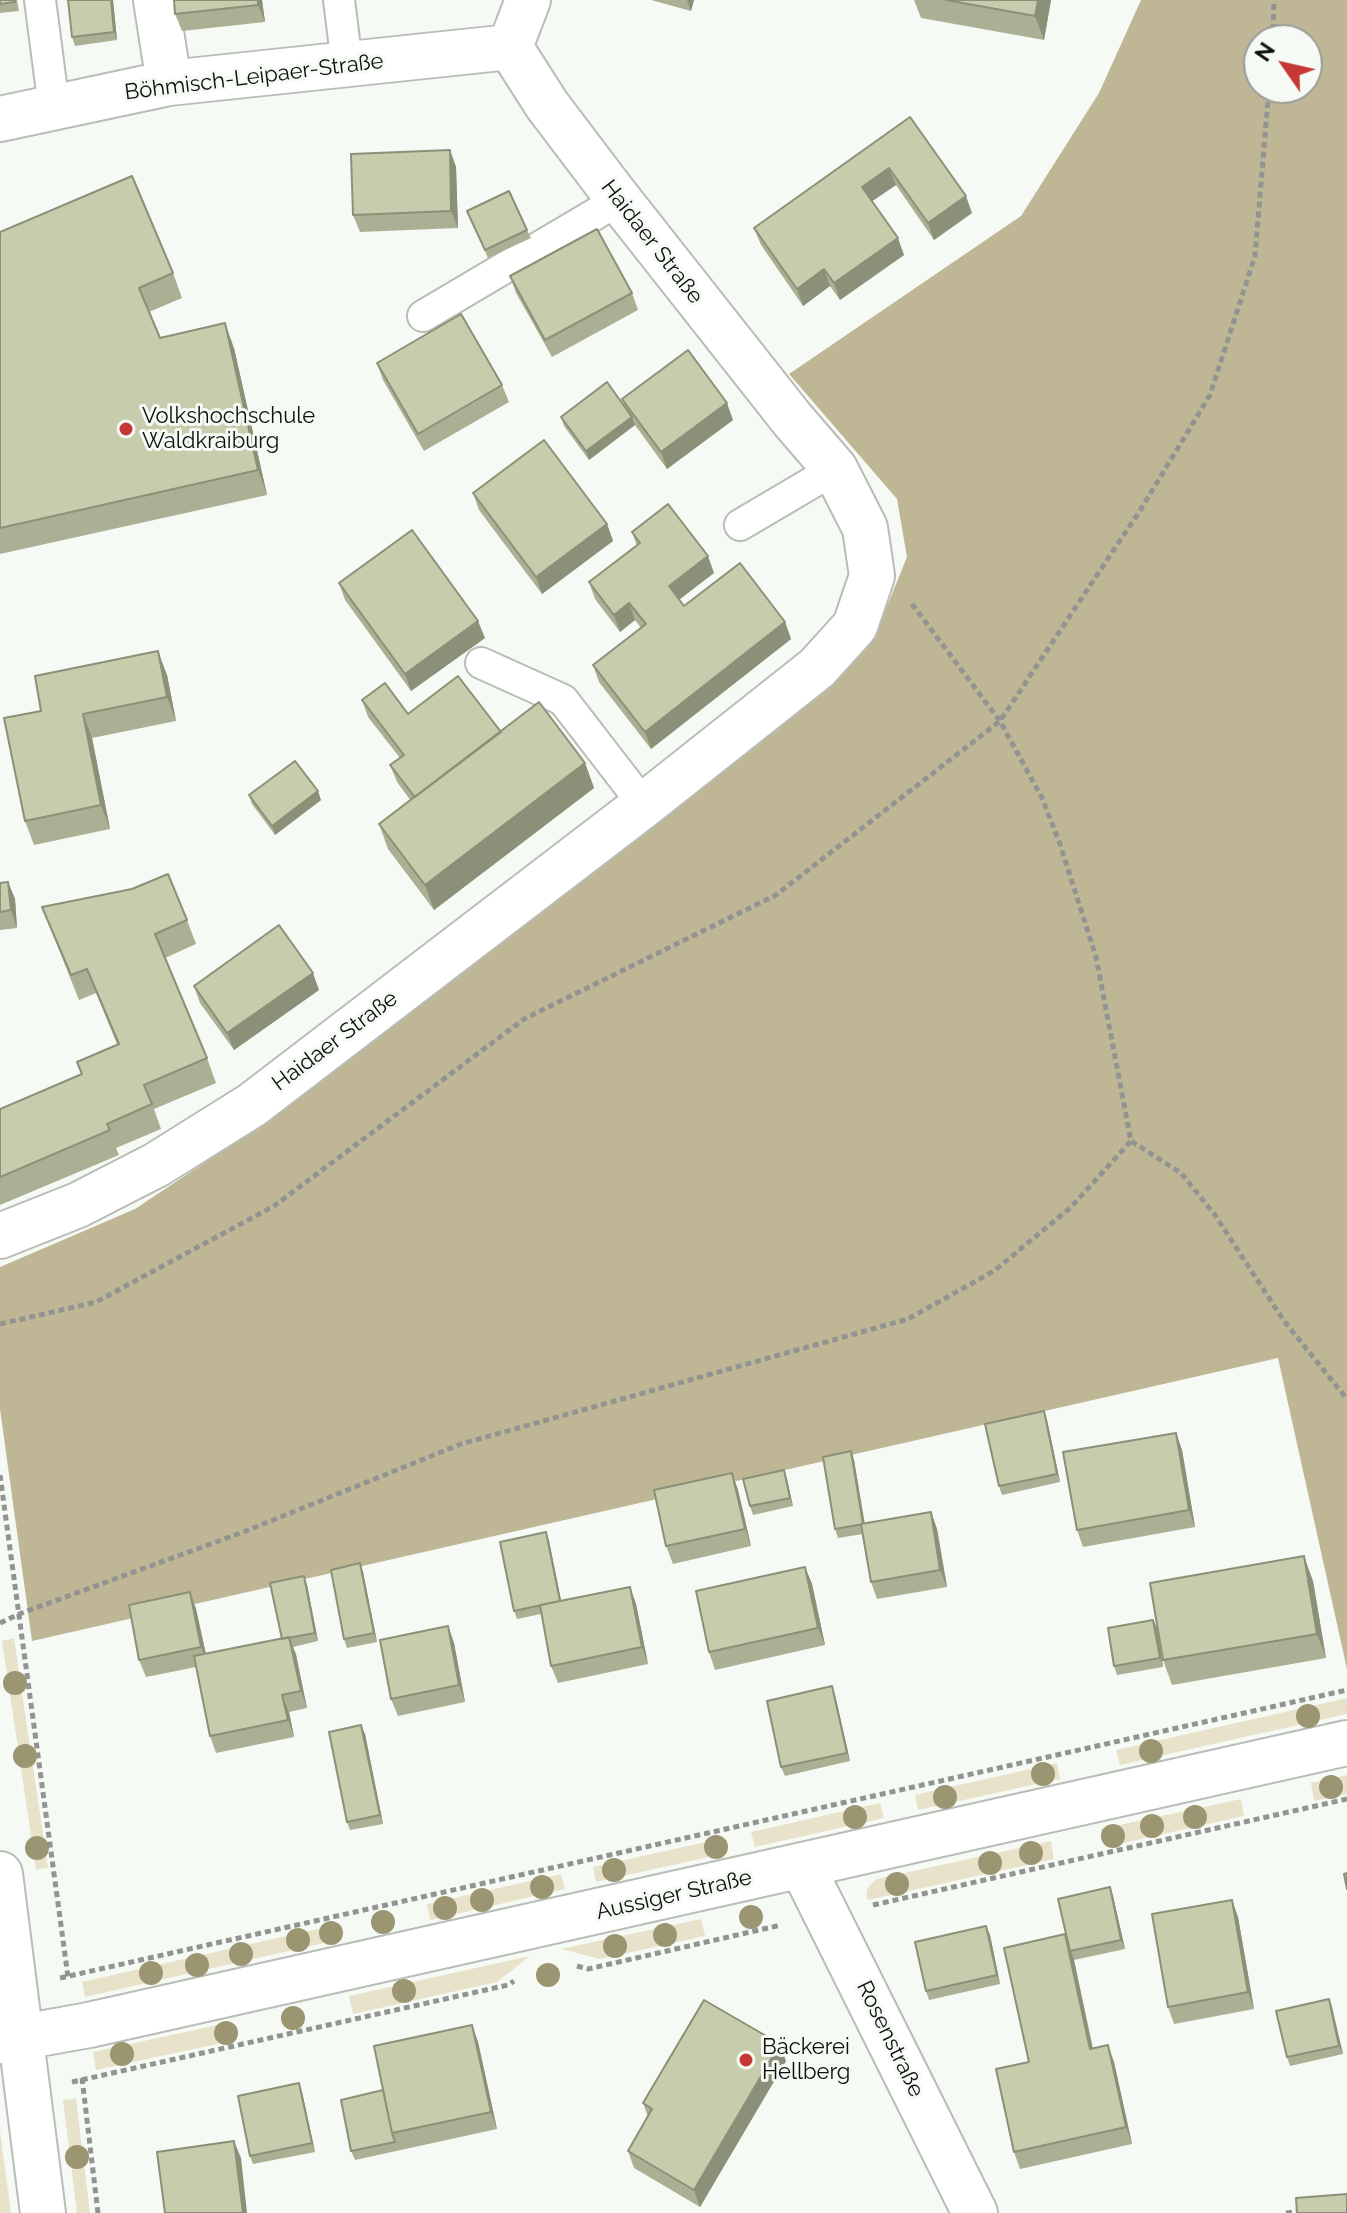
<!DOCTYPE html>
<meta charset="utf-8">
<style>
body{margin:0}
#map{position:relative;width:1347px;height:2213px;overflow:hidden;background:#f5faf4;font-family:Raleway,sans-serif}
canvas{display:block}
.north{position:absolute;left:1243px;top:24px;width:80px;height:80px;box-sizing:border-box;background:#f5faf4;border:2px solid #999c98;border-radius:50%;rotate:304deg;font-size:22px;font-weight:700;line-height:32px;text-align:center;color:#0e100e}
.north::after{content:'';display:block;margin:auto;width:28px;height:36px;background:#c63835;clip-path:polygon(50% 0,100% 100%,50% 72%,0 100%)}
</style>
<div id="map">
<canvas width="1347" height="2213"></canvas>
<div class="north">N</div>
</div>
<script>
const ctx = document.querySelector('canvas').getContext('2d');
ctx.lineJoin = 'round';
function fill(path, color) {
  ctx.fillStyle = color;
  ctx.fill(path, 'evenodd');
}
function strokePath(path, color, width, dash) {
  ctx.strokeStyle = color;
  ctx.lineWidth = width;
  ctx.lineCap = dash ? 'butt' : 'round';
  ctx.setLineDash(dash || []);
  ctx.stroke(path);
}
function label(font, color, halo, rows, align = 'center') {
  ctx.font = font + ' Raleway,sans-serif';
  ctx.lineWidth = 6;
  ctx.setLineDash([]);
  ctx.textBaseline = 'middle';
  ctx.strokeStyle = halo;
  ctx.fillStyle = color;
  for (const [text, x, y, turn = 0] of rows) {
    ctx.save();
    ctx.translate(x, y);
    ctx.rotate((+turn || 0) * Math.PI / 180);
    ctx.textAlign = isNaN(turn) ? turn : align;
    if (halo) ctx.strokeText(text, 0, 0);
    ctx.fillText(text, 0, 0);
    ctx.restore();
  }
}
fill(new Path2D(`
 M14 1638 48 1868 36 1869 2 1641Z
 M1347 1698V1714L1120 1765 1116 1750Z
 M1057 1763 1060 1779 918 1810 915 1795Z
 M1347 1775V1794L1314 1801 1311 1783Z
 M1241 1799 1244 1816 1105 1847 1101 1829Z
 M880 1803 884 1818 755 1847 751 1832Z
 M724 1838 727 1853 596 1882 593 1867Z
 M1051 1841 1054 1859 868 1900C864 1890 869 1885 877 1879Z
 M561 1874 565 1889 430 1920 427 1904Z
 M701 1919 705 1936 600 1959 561 1949Z
 M335 1925 337 1940 85 1997 82 1982Z
 M530 1956 497 1982 353 2014 349 1996Z
 M227 2023 231 2041 96 2070 93 2052Z
 M76 2099 90 2213H77L63 2100Z
 M0 2131 11 2213H0Z`), '#e9e2ca');
fill(new Path2D(`
 M1141 0H1347V1669L1278 1358 32 1641 0 1409V1267L135 1209 288 1107 495 943 702 789 877 631 907 557 897 499 789 374 1021 216 1099 93ZM1259 40H1307V88H1259Z`), '#bfb696');
const lane = new Path2D(`
 M40 0 54 107
 M339 0 347 64
 M423 316 619 200
 M740 525 835 469
 M481 663 563 700 644 805`);
const street = new Path2D(`
 M156 0 169 83
 M0 119 169 83 510 47
 M0 1236 78 1205 156 1165 252 1105 644 805 817 668 855 626 872 576 865 528 835 469 792 419 613 192 547 105 510 47 528 0
 M802 1866 975 2213
 M0 2041 89 2025 1347 1743`);
const secondary = new Path2D(`
 M0 1874 43 2213`);
strokePath(lane, '#b8bdb7', 34);
strokePath(street, '#b8bdb7', 48);
strokePath(secondary, '#b8bdb7', 48);
strokePath(new Path2D(`
 M1273 40 1274 0
 M912 604 1000 721 1042 798 1060 844 1096 957 1131 1141 1181 1173 1215 1215 1284 1321 1347 1399
 M0 1324 96 1302 274 1206 524 1019 776 895 1000 721 1141 509 1210 395 1255 256 1269 88
 M0 1475 68 1977
 M0 1623 19 1614 246 1531 461 1444 908 1319 994 1271 1070 1208 1131 1141
 M873 1905 1347 1799
 M577 1966 588 1969 781 1925
 M60 1978 1347 1690
 M82 2078 98 2213
 M72 2082 508 1985 514 1981
 M1286 2213 1302 2211`), '#919490', 5, [6, 4]);
strokePath(lane, '#fff', 30);
strokePath(street, '#fff', 44);
strokePath(secondary, '#fff', 44);
ctx.fillStyle = '#9b9572';
for (const [x, y] of [
 [15,1683],
 [1308,1716],
 [1151,1751],
 [25,1756],
 [1043,1774],
 [1331,1787],
 [945,1797],
 [855,1817],
 [1195,1817],
 [1152,1826],
 [1113,1836],
 [716,1847],
 [37,1848],
 [1031,1853],
 [990,1863],
 [614,1870],
 [897,1884],
 [542,1887],
 [482,1900],
 [445,1908],
 [751,1917],
 [383,1922],
 [331,1933],
 [665,1935],
 [298,1940],
 [615,1946],
 [241,1954],
 [197,1965],
 [151,1973],
 [548,1975],
 [404,1991],
 [293,2018],
 [226,2033],
 [122,2054],
 [77,2157]
]) {
  ctx.beginPath();
  ctx.arc(x, y, 12, 0, 2 * Math.PI);
  ctx.fill();
}
fill(new Path2D(`
 M0 0H17L19 11 0 13Z
 M113 0 117 40 75 46 72 37Z
 M262 0 265 22 182 31 175 14Z
 M651 0H694L691 11Z
 M914 0H1051L1044 40 921 18Z
 M910 117 972 213 934 240 896 185 872 201 904 255 840 300 830 286 803 306 761 245 754 228Z
 M450 150 456 167 458 228 360 232 353 215Z
 M467 211 527 230 531 238 488 258Z
 M0 232 173 273 182 298 149 312 160 338 234 348 267 495 0 554Z
 M510 276 632 293 638 310 552 357 516 293Z
 M377 363 502 385 509 402 424 451 383 380Z
 M622 399 733 420 667 469 635 425 589 460 564 426 561 417 625 408Z
 M473 493 607 524 613 541 542 594 479 510Z
 M632 532 714 573 679 599 684 606 785 622 791 639 651 749 599 682 593 665 641 628 635 620 620 632 595 599 589 582 637 546Z
 M339 583 485 638 411 691 345 600Z
 M167 675 176 721 92 738 110 829 34 845 25 821 41 711Z
 M362 700 408 714 501 732 585 763 594 788 434 910 388 849 379 824 411 801 397 782 390 765 400 758 368 717Z
 M249 795 321 800 275 835 252 804Z
 M8 882 15 899 17 928 0 930V883Z
 M42 907 187 920 196 944 165 958 207 1058 216 1083 154 1109 161 1129 116 1148 119 1155 0 1205V1109L81 1074 117 1044 96 993 79 1000Z
 M194 986 319 990 234 1050 200 1003Z
 M1044 1411 1047 1420 1060 1482 1002 1495 999 1486Z
 M1176 1433 1182 1450 1195 1527 1083 1547 1077 1530Z
 M851 1451 854 1460 865 1524 931 1512 937 1529 947 1587 877 1599 871 1582 863 1534 838 1538 835 1529Z
 M784 1470 793 1506 753 1515 750 1506Z
 M732 1473 738 1490 751 1546 673 1564 666 1546Z
 M546 1532 549 1541 561 1601 630 1587 636 1604 648 1664 558 1683 551 1666 541 1614 517 1619 514 1611Z
 M360 1563 363 1572 377 1642 347 1648 344 1639Z
 M805 1567 812 1584 825 1645 715 1670 709 1652Z
 M304 1576 307 1585 318 1641 293 1647 307 1708 289 1712 294 1737 216 1753 210 1736 196 1667 146 1677 139 1660 190 1592 196 1609 206 1654 282 1639Z
 M1313 1581 1326 1658 1172 1685 1163 1660Z
 M1153 1620 1157 1628 1163 1667 1117 1675 1114 1666Z
 M448 1626 454 1643 465 1702 398 1716 391 1699Z
 M832 1686 835 1695 850 1761 785 1776 781 1767Z
 M365 1734 383 1824 350 1830 347 1822Z
 M1110 1887 1113 1896 1125 1949 1074 1960 1093 2048 1114 2062 1132 2144 1020 2169 1014 2152 1029 2062 1065 1934Z
 M1238 1917 1254 2009 1174 2024 1168 2007Z
 M990 1935 1000 1984 929 2000 926 1991Z
 M1329 1999 1343 2054 1290 2066 1287 2057Z
 M472 2025 478 2042 497 2129 355 2160 351 2151 383 2090Z
 M786 2061 700 2207 634 2168 628 2151 648 2117 643 2103Z
 M302 2092 315 2152 253 2164 250 2156Z`), '#abb094');
fill(new Path2D(`
 M111 0H113L117 40 114 32Z
 M258 0H262L265 22 258 5Z
 M687 0H694L691 11Z
 M1038 0H1051L1044 40 1035 16Z
 M450 150 456 167 458 228 451 211Z
 M889 168 896 185 868 204 862 187Z
 M966 196 972 213 934 240 928 223Z
 M898 238 904 255 840 300 834 283Z
 M824 269 830 286 803 306 797 289Z
 M225 323 234 348 267 495 258 470Z
 M727 403 733 420 667 469 661 452Z
 M632 417 635 425 589 460 586 451Z
 M607 524 613 541 542 594 536 577Z
 M708 556 714 573 675 603 669 586Z
 M629 603 635 620 620 632 614 615Z
 M478 621 485 638 411 691 405 674Z
 M785 622 791 639 651 749 645 732Z
 M158 651 167 675 176 721 167 697Z
 M83 714 92 738 110 829 101 805Z
 M585 763 594 788 434 910 425 885Z
 M318 791 321 800 275 835 272 826Z
 M8 882 15 899 17 928 11 910Z
 M313 973 319 990 234 1050 227 1033Z
 M1044 1411 1047 1420 1060 1482 1057 1474Z
 M1176 1433 1182 1450 1195 1527 1189 1510Z
 M851 1451 854 1460 866 1533 863 1524Z
 M784 1470 787 1479 793 1506 790 1498Z
 M732 1473 738 1490 751 1546 745 1529Z
 M931 1512 937 1529 947 1587 940 1570Z
 M546 1532 549 1541 563 1610 560 1601Z
 M1304 1556 1313 1581 1326 1658 1317 1634Z
 M360 1563 363 1572 377 1642 374 1633Z
 M805 1567 812 1584 825 1645 818 1628Z
 M304 1576 307 1585 318 1641 315 1633Z
 M630 1587 636 1604 648 1664 642 1647Z
 M190 1592 196 1609 208 1664 201 1647Z
 M1153 1620 1157 1628 1163 1667 1160 1658Z
 M448 1626 454 1643 465 1702 459 1685Z
 M289 1637 296 1654 307 1708 301 1691Z
 M832 1686 835 1695 850 1761 847 1753Z
 M282 1695 289 1712 294 1737 288 1720Z
 M361 1725 365 1734 383 1824 380 1815Z
 M1110 1887 1113 1896 1125 1949 1121 1940Z
 M1232 1900 1238 1917 1254 2009 1248 1992Z
 M986 1926 990 1935 1000 1984 997 1975Z
 M1065 1934 1074 1960 1096 2066 1090 2049Z
 M1329 1999 1332 2007 1343 2054 1339 2046Z
 M472 2025 478 2042 497 2129 491 2112Z
 M780 2044 786 2061 700 2207 694 2190Z
 M1108 2045 1114 2062 1132 2144 1126 2127Z
 M299 2083 302 2092 315 2152 312 2143Z
 M234 2141 241 2158 247 2213H243Z`), '#8b9078');
const building = new Path2D(`
 M0 0H15V2L0 4Z
 M68 0H111L114 32 72 37Z
 M174 0H258V5L175 14Z
 M946 0H1038L1035 16Z
 M910 117 966 196 928 223 889 168 862 187 898 238 834 283 824 269 797 289 754 228Z
 M450 150 451 211 353 215 351 154Z
 M132 176 173 273 139 288 160 338 225 323 258 470 0 528V232Z
 M509 191 527 230 485 250 467 211Z
 M597 229 632 293 545 340 510 276Z
 M461 314 502 385 418 434 377 363Z
 M688 350 727 403 661 452 622 399Z
 M607 382 632 417 586 451 561 417Z
 M544 440 607 524 536 577 473 493Z
 M668 504 708 556 669 586 684 606 740 563 785 622 645 732 593 665 646 624 629 603 614 615 589 582 640 543 632 532Z
 M412 530 478 621 405 674 339 583Z
 M158 651 167 697 83 714 101 805 25 821 4 718 41 711 35 676Z
 M458 676 501 732 415 797 390 765 404 755 362 700 385 683 408 714Z
 M539 702 585 763 425 885 379 824Z
 M295 761 318 791 272 826 249 795Z
 M168 874 187 920 155 934 207 1058 144 1085 152 1104 107 1124 110 1130 0 1177V1109L82 1074 77 1062 119 1044 87 969 71 975 42 907 132 889Z
 M8 882 11 910 0 912V883Z
 M279 925 313 973 227 1033 194 986Z
 M1044 1411 1057 1474 999 1486 985 1424Z
 M1176 1433 1189 1510 1077 1530 1063 1452Z
 M851 1451 863 1524 835 1529 823 1457Z
 M784 1470 790 1498 750 1506 743 1479Z
 M732 1473 745 1529 666 1546 654 1490Z
 M931 1512 940 1570 871 1582 861 1524Z
 M546 1532 560 1601 514 1611 500 1542Z
 M1304 1556 1317 1634 1163 1660 1150 1583Z
 M360 1563 374 1633 344 1639 331 1570Z
 M805 1567 818 1628 709 1652 696 1591Z
 M304 1576 315 1633 282 1639 270 1583Z
 M630 1587 642 1647 551 1666 540 1605Z
 M190 1592 201 1647 139 1660 129 1605Z
 M1153 1620 1160 1658 1114 1666 1108 1628Z
 M448 1626 459 1685 391 1699 380 1640Z
 M289 1637 301 1691 282 1695 288 1720 210 1736 194 1656Z
 M832 1686 847 1753 781 1767 767 1701Z
 M361 1725 380 1815 347 1822 329 1732Z
 M1347 1873V1889L1344 1874Z
 M1110 1887 1121 1940 1070 1951 1058 1899Z
 M1232 1900 1248 1992 1168 2007 1152 1914Z
 M986 1926 997 1975 926 1991 915 1942Z
 M1065 1934 1090 2049 1108 2045 1126 2127 1014 2152 996 2069 1029 2062 1004 1948Z
 M1329 1999 1339 2046 1287 2057 1276 2011Z
 M704 2000 780 2044 694 2190 628 2151 652 2109 643 2103Z
 M472 2025 491 2112 392 2133 374 2046Z
 M299 2083 312 2143 250 2156 238 2096Z
 M383 2090 392 2133 395 2142 351 2151 341 2100Z
 M234 2141 243 2213H165L157 2152Z
 M1347 2194V2213H1297L1296 2198Z`);
fill(building, '#c7cdac');
strokePath(building, '#8b9078', 2);
for (const [x, y, r, color] of [
 [126,429,8,"#c63835"],
 [746,2060,8,"#c63835"]
]) {
  const dot = new Path2D();
  dot.arc(x, y, r, 0, 2 * Math.PI);
  ctx.fillStyle = color;
  ctx.fill(dot);
  strokePath(dot, '#f5faf4', 3);
}
label('22px', '#0e100e', '#f5faf4', [
 ["Böhmisch-Leipaer-Straße",254,77,-7],
 ["Haidaer Straße",652,242,52],
 ["Haidaer Straße",335,1041,-37],
 ["Aussiger Straße",674,1895,-13],
 ["Rosenstraße",890,2039,64]
]);
label('22px', '#0e100e', '#f5faf4', [
 ["Volkshochschule",142,416],
 ["Waldkraiburg",142,441],
 ["Bäckerei",762,2047],
 ["Hellberg",762,2072]
], 'left');
</script>
